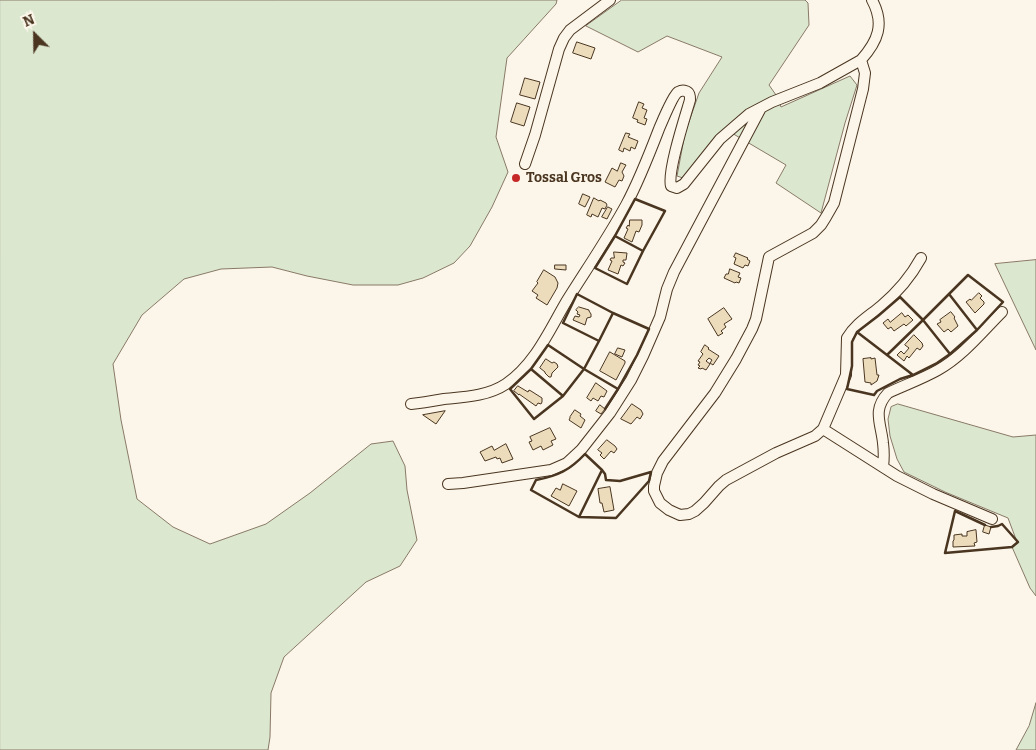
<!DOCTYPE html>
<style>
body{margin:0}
#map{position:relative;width:1036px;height:750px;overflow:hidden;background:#fbf6e9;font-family:Bitter,serif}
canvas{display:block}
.north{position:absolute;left:10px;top:10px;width:50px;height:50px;-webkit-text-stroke:4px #fbf6e9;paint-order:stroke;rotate:337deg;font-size:14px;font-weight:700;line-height:20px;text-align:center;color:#4a3520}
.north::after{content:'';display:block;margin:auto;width:18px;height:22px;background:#4a3520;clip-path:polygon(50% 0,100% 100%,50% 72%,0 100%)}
</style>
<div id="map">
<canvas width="1036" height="750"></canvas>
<div class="north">N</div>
</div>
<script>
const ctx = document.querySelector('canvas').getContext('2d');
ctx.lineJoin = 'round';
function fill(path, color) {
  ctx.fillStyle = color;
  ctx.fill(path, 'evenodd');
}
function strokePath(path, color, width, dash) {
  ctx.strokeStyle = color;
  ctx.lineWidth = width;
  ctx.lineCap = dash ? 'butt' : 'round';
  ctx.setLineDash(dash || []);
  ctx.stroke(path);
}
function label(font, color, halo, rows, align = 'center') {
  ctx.font = font + ' Bitter,serif';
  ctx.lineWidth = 4;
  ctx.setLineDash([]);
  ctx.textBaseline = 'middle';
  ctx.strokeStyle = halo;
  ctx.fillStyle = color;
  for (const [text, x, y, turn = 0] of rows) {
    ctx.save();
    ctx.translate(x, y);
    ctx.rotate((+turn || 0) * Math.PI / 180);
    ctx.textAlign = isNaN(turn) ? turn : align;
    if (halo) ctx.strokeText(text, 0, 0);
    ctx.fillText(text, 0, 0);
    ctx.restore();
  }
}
const green = new Path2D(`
 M0 0H557L556 4 507 58 496 137 508 172 492 207 470 246 454 263 423 278 398 285H353L307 276 272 267 221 269 184 279 142 315 113 364 121 420 137 499 173 527 210 544 266 524 310 493 371 444 393 441 405 466 407 490 417 540 400 566 366 582 284 657 271 693 270 737 268 750H0Z
 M622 0H805L808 3 809 25 769 85 776 95 781 107 850 76 857 85 845 123 821 213 776 183 786 165 725 129 683 178 677 176 685 133 699 93 722 57 667 36 638 52 586 26Z
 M1036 260V350L995 264Z
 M898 404 1013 437 1036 435V596L1030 588 1012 547 1017 542 1008 518 945 492 904 472 897 459 890 436 888 419 891 407Z
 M1036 703V750H1016L1029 726Z`);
fill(green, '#dce7d0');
strokePath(green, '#887966', 1);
const building = new Path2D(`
 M577 42 595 48 591 59 573 53Z
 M525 78 540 82 535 99 520 95Z
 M639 102 644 104 642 108 647 110 644 118 647 119 645 125 637 122 638 120 633 118Z
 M517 103 530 107 524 126 511 122Z
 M626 133 630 134 628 137 638 141 635 149 631 147 630 151 624 148 623 152 619 150Z
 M621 163 626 165 622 172 624 176 622 181 619 180 615 187 605 182 612 168 617 171Z
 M583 194 590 197 585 207 579 204Z
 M594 198 599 201 600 200 606 203 607 205 605 209 602 208 598 217 592 214 591 217 587 215Z
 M608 207 612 209 607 219 602 217Z
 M630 220H642V225L639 232 636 231 632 242 624 238 628 229 626 228 628 225 629 226Z
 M614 252 627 253 626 260H623V262L625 263 623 266 621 265 618 274 608 270 612 261 610 260 611 258H614Z
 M736 253 748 258 747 259 750 261 748 266 745 265 743 268 734 264 736 258 734 257Z
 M555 265H566V270L555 269Z
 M730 269 740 273 738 277 741 278 739 283 736 282 735 283 724 278 726 274H728Z
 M544 270 555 277 558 283 557 288 547 305 536 298 538 295 532 291 538 283 537 282Z
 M979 293 982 296 980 298 984 302V304L975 313 966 302 970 299 971 300Z
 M579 307 589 310V311L591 314V317L587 318 585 325 573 320 575 316 579 317 580 315 577 314 578 312 576 310Z
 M724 308 732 319 724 324 726 327 721 331 723 333 718 336 708 319Z
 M951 312 955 317 954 318 958 326 951 332 948 329 944 332 937 324 941 322 940 320Z
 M902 313 905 317 908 315 913 320 906 326 904 324 894 331 891 327 888 329 883 323 888 319 890 322Z
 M914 335 922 343 923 346 920 350 917 348 909 358 907 356 904 361 897 355 901 351 904 354 909 348 905 345Z
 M705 345 709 348 708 349 719 356 713 365 710 363 712 360 709 358 706 361 710 364 706 370 702 368 701 369 698 368 700 366 698 365 700 362 698 361 703 354 701 352Z
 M618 348 625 350 622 357 615 354Z
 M610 352 625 361V363L616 380 600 371Z
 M871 358V359L875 358 877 375H879L877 381 871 385V383L865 382 863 359Z
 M546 359 552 363 554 362 557 364 558 367 552 373 551 377H549L545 373V372L540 368Z
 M596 383 607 391 604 397 601 396 598 401 593 398 591 401 587 398Z
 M518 386 528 392 529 390 531 391 542 398V402L541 404 538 403 536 406 519 394V395L514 391Z
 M632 404 641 410 643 414 640 419 637 417 631 424 621 419Z
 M600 405 605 409 601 414 596 411Z
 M575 410 581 414 580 416 585 420 581 428 569 420 570 418V417Z
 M445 411 436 424 423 415Z
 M550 428 556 439 551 441 553 445 543 450 541 446 533 450 529 442 532 441 530 437Z
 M607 440 615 446 617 449 614 453 611 451 604 459 600 455 602 453 598 450Z
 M506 444 513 459 502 463 500 458 497 459 496 457 485 461 480 452 492 446 494 450Z
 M563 484 577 491 569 506 551 496 556 488 560 490Z
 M610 487 614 510 604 512 602 503H600L598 489Z
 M985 525 991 527 989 534 983 532Z
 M976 530 977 542 974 543 975 546 953 547V541L954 540V535L962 534V536H967V532Z`);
fill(building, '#ecdcbc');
strokePath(building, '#4a3520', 1);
const minor = new Path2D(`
 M861 60C878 41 885 24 872 0
 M525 164 535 135 559 49 564 38 570 30 610 0
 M411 404C422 403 433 401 444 399 465 397 488 396 506 384 535 364 549 331 566 302 586 270 608 238 626 205 639 181 649 155 659 129 662 122 673 95 678 92 680 91 683 90 685 91 690 92 690 96 690 100 685 117 667 172 671 186L677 188 684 184 720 139 749 114 772 102 820 83 861 60 865 73 863 89 834 203 826 217 821 225 813 233 769 257 756 319 752 329 736 359 715 393 663 461 657 473 654 486V491L660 503 669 510 680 515 689 514 695 511 704 503 719 486 726 480 776 453 815 436 823 429 846 375 847 338C855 324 869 316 881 306 898 292 910 278 921 258
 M823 429 897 476 933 494 992 519
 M883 467C884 459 884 451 883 443 881 423 872 410 888 393 905 385 922 379 938 370 963 356 982 332 1002 312
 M448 484 463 483 551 470 567 463 581 450 610 413 631 380 643 356 660 317 667 289 674 272 761 108`);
strokePath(minor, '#4a3520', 12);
strokePath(minor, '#fbf6e9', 10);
strokePath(new Path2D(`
 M615 236 643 251 627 284 595 268Z
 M615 236 635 199 665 211 643 251
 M577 294 613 313 599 341 563 323Z
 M949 294 968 275 1003 302 977 330
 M900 297 923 320 887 355 857 332 878 316Z
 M857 332 852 342V366L847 389 874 395 877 391 900 379 913 375 887 355
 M599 341 584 369 618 389 637 355 649 329 613 313
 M531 369 563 396 534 419 510 389Z
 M531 369 548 345 584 369 563 396
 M913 375 937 363 950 354 923 320 949 294 977 330 950 354
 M605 409 618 389
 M585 454 602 470 579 517 531 490 536 480C558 476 570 470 585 454Z
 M579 517 616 518 649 481 651 472 620 481 606 480 605 474 602 470
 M985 525 955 511 945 553 1012 547 1018 542 1002 524 998 526 991 527`), '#4a3520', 2.5);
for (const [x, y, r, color] of [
 [516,178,5,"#c62828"]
]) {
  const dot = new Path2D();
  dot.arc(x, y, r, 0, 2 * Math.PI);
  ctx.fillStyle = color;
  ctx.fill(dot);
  strokePath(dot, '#fbf6e9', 2);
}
label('bold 14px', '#4a3520', '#fbf6e9', [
 ["Tossal Gros",526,178]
], 'left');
</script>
